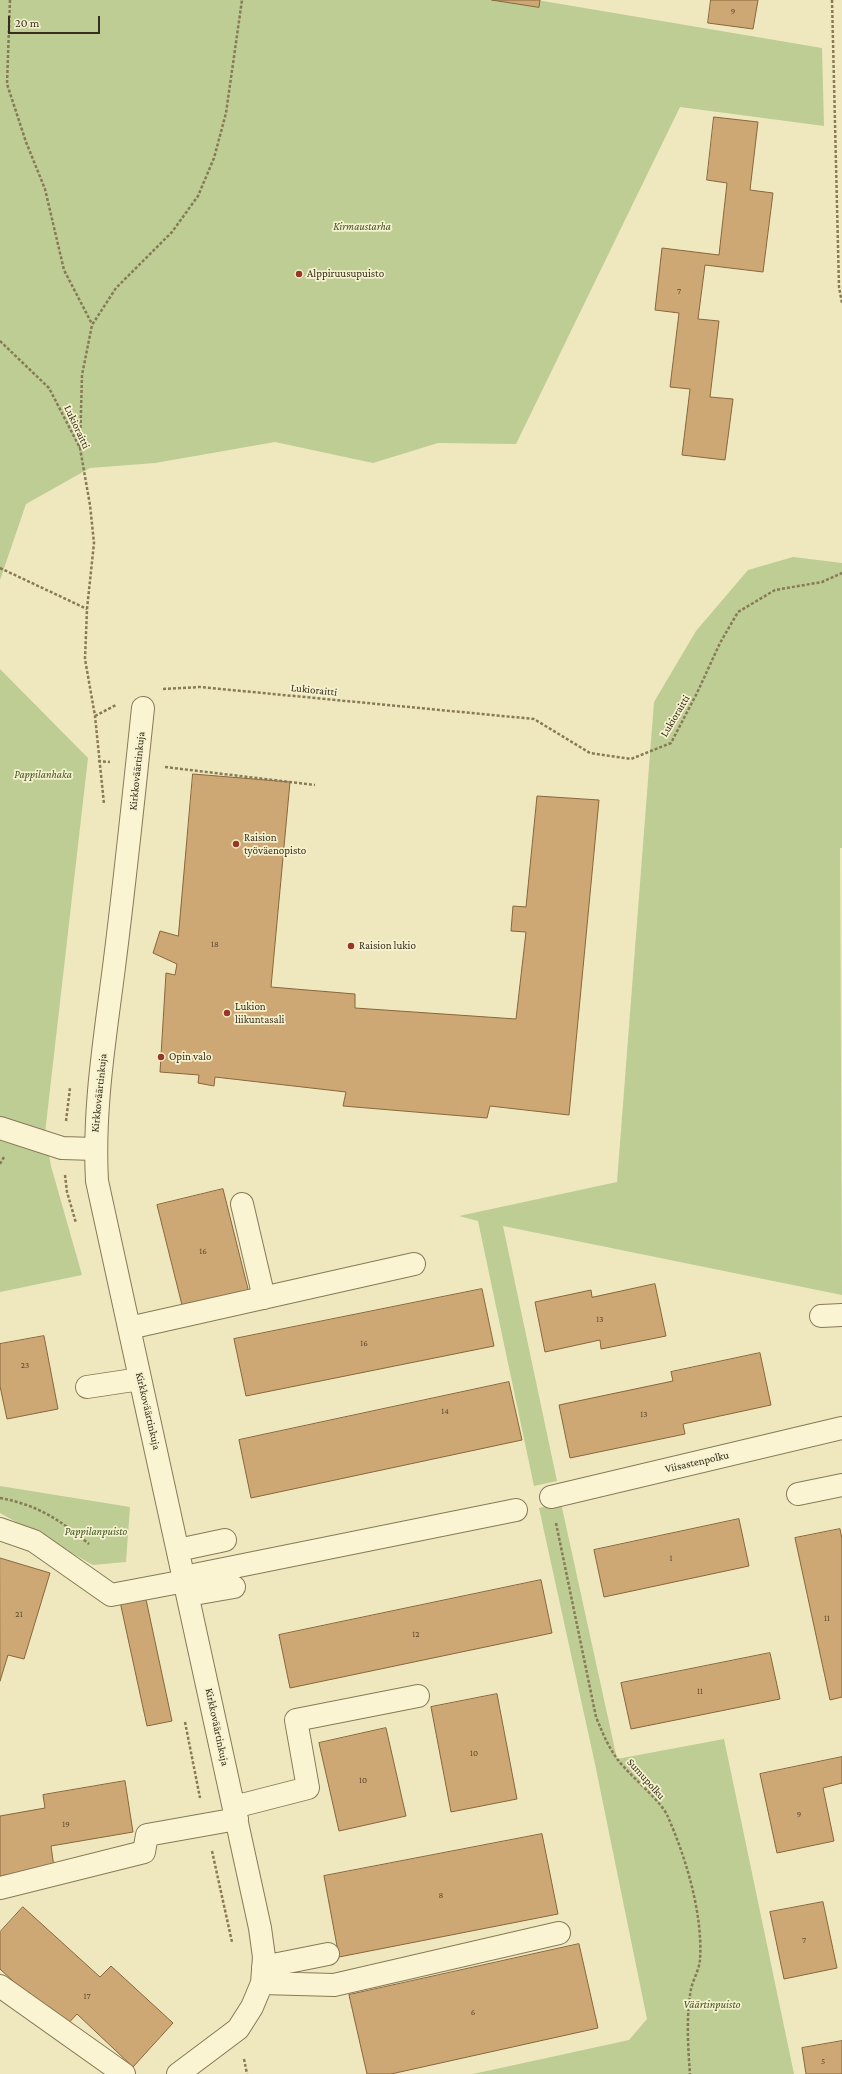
<!DOCTYPE html>
<meta charset="utf-8">
<style>
body{margin:0}
#map{position:relative;width:842px;height:2074px;overflow:hidden;background:#efe8bf;font-family:"Crimson Pro",serif}
canvas{display:block}
.scale{position:absolute;left:8px;top:16px;width:92px;height:18px;box-sizing:border-box;border:2px solid #372e1c;border-top:0;padding-left:5px;font-size:12px;line-height:14px;white-space:nowrap;color:#372e1c;-webkit-text-stroke:3px #f6f1cf;paint-order:stroke}
</style>
<div id="map">
<canvas width="842" height="2074"></canvas>
<div class="scale">20 m</div>
</div>
<script>
const ctx = document.querySelector('canvas').getContext('2d');
ctx.lineJoin = 'round';
function fill(path, color) {
  ctx.fillStyle = color;
  ctx.fill(path, 'evenodd');
}
function strokePath(path, color, width, dash) {
  ctx.strokeStyle = color;
  ctx.lineWidth = width;
  ctx.lineCap = dash ? 'butt' : 'round';
  ctx.setLineDash(dash || []);
  ctx.stroke(path);
}
function label(font, color, halo, rows, align = 'center') {
  ctx.font = font + ' "Crimson Pro",serif';
  ctx.lineWidth = 3.5;
  ctx.setLineDash([]);
  ctx.textBaseline = 'middle';
  ctx.strokeStyle = halo;
  ctx.fillStyle = color;
  for (const [text, x, y, turn = 0] of rows) {
    ctx.save();
    ctx.translate(x, y);
    ctx.rotate((+turn || 0) * Math.PI / 180);
    ctx.textAlign = isNaN(turn) ? turn : align;
    if (halo) ctx.strokeText(text, 0, 0);
    ctx.fillText(text, 0, 0);
    ctx.restore();
  }
}
fill(new Path2D(`
 M0 0H537L822 48 824 126 680 107 516 444 438 443 373 463 275 442 155 463 90 468 26 504 0 580Z
 M793 557 842 563V848H840L842 1295 503 1226 557 1481 534 1486 478 1221 459 1216 617 1182 654 702 696 631 748 570Z
 M0 669 88 758 45 1133 51 1166 82 1275 0 1292Z
 M0 1486 130 1507 126 1562 93 1565 0 1513Z
 M561 1503 617 1759 724 1739 794 2074H473L629 2040 647 2019 595 1764 539 1508Z`), '#bdcd93');
const building = new Path2D(`
 M492 0H540L539 7Z
 M711 0H758L753 29 708 23Z
 M714 117 758 122 750 190 773 193 763 272 705 265 698 319 719 321 710 397 733 399 725 460 682 455 690 389 670 387 679 313 655 310 662 248 719 255 727 183 707 180Z
 M193 774 290 782 271 987 355 994V1008L516 1019 526 932 511 931 513 906 526 907 537 796 599 800 569 1115 490 1106 487 1118 343 1106 346 1092 215 1077 214 1086 198 1083 199 1075 160 1072 166 973 175 975 177 964 153 953 160 931 178 936Z
 M223 1189 250 1297 184 1313 157 1205Z
 M655 1284 666 1336 601 1349 600 1340 545 1352 535 1302 591 1290 592 1297Z
 M482 1289 494 1346 246 1396 234 1339Z
 M44 1336 58 1409 7 1419 0 1386V1344Z
 M760 1353 771 1405 683 1424 685 1434 570 1458 559 1405 673 1381 671 1372Z
 M509 1382 522 1440 251 1498 239 1440Z
 M739 1519 749 1566 604 1597 594 1550Z
 M840 1529 842 1539V1697L830 1700 795 1538Z
 M0 1558 50 1573 24 1659 8 1655 0 1681Z
 M541 1580 552 1633 290 1688 279 1635Z
 M144 1590 172 1721 147 1726 119 1597Z
 M770 1653 780 1699 631 1729 621 1683Z
 M497 1694 517 1799 451 1812 431 1707Z
 M386 1728 406 1816 339 1831 319 1743Z
 M842 1757V1783L823 1788 834 1841 777 1853 760 1774Z
 M125 1781 133 1832 51 1846 54 1867 0 1876V1816L45 1808 43 1795Z
 M542 1834 558 1914 339 1957 324 1876Z
 M823 1902 837 1968 784 1979 770 1912Z
 M23 1907 100 1977 111 1966 173 2023 133 2067 77 2014 64 2028 0 1969V1932Z
 M579 1944 598 2028 391 2074H367L349 1995Z
 M842 2041V2074H806L802 2048Z`);
fill(building, '#cea874');
strokePath(building, '#88663c', 1);
const minor = new Path2D(`
 M143 708C134 794 125 881 114 967 105 1038 93 1109 97 1181L260 1928 264 1957 262 1983 252 2007 238 2029 178 2074
 M0 1128 62 1148 95 1149
 M242 1204 264 1298
 M821 1316 842 1315
 M129 1328 414 1264
 M87 1387 140 1379
 M798 1494 842 1485
 M551 1497 842 1428
 M0 1529 34 1541 111 1595 185 1581
 M178 1550 225 1540
 M184 1577 516 1510
 M188 1595 234 1587
 M234 1807 308 1788 296 1720 418 1696
 M0 1888 144 1852 147 1835 237 1819
 M263 1967 328 1954
 M262 1983 334 1985 559 1933
 M0 1986 124 2074`);
strokePath(minor, '#887957', 24);
strokePath(new Path2D(`
 M10 0 7 84 26 142 45 189 64 270 92 324
 M832 0 839 287 842 303
 M0 341 49 388 80 448 90 505 94 543 87 609 85 659 95 716 104 804
 M80 448 82 375 92 325 116 288 172 232 198 196 214 158 226 113 242 0
 M0 568 87 609
 M163 689 200 687 534 719 590 753 631 759 671 743 697 693 720 643 738 612 775 590 822 582 842 573
 M95 716 116 705
 M98 761 110 762
 M165 767 315 785
 M66 1121 70 1088
 M0 1164 4 1157
 M65 1175 67 1192 76 1223
 M0 1498C38 1505 60 1520 89 1544
 M556 1523 596 1717C604 1736 610 1752 624 1767 635 1780 662 1802 668 1817 686 1858 703 1914 700 1960 699 1970 693 1980 691 1989 686 2016 688 2047 690 2074
 M185 1722 200 1798
 M212 1851 232 1942
 M244 2059 247 2074`), '#887957', 2.5, [3, 2]);
strokePath(minor, '#faf4d2', 22);
for (const [x, y, r, color] of [
 [299,274,4,"#993725"],
 [236,844,4,"#993725"],
 [351,946,4,"#993725"],
 [227,1013,4,"#993725"],
 [161,1057,4,"#993725"]
]) {
  const dot = new Path2D();
  dot.arc(x, y, r, 0, 2 * Math.PI);
  ctx.fillStyle = color;
  ctx.fill(dot);
  strokePath(dot, '#f6f1cf', 1.5);
}
label('9px', '#5d4c32', null, [
 ["9",733,11],
 ["7",679,291],
 ["18",215,944],
 ["16",203,1251],
 ["13",600,1319],
 ["16",364,1343],
 ["23",25,1365],
 ["14",445,1411],
 ["13",644,1414],
 ["1",671,1558],
 ["21",19,1614],
 ["11",827,1618],
 ["12",416,1634],
 ["11",700,1691],
 ["10",474,1753],
 ["10",363,1780],
 ["9",799,1814],
 ["19",66,1824],
 ["8",441,1895],
 ["7",804,1940],
 ["17",87,1996],
 ["6",473,2012],
 ["5",823,2061]
]);
label('italic 11px', '#3f5422', '#f6f1cf', [
 ["Kirmaustarha",362,227],
 ["Pappilanhaka",43,775],
 ["Pappilanpuisto",96,1532],
 ["Väärtinpuisto",712,2005]
]);
label('11px', '#372e1c', '#f6f1cf', [
 ["Alppiruusupuisto",307,274],
 ["Raision",244,838],
 ["työväenopisto",244,851],
 ["Raision lukio",359,946],
 ["Lukion",235,1007],
 ["liikuntasali",235,1020],
 ["Opin valo",169,1057]
], 'left');
label('11px', '#372e1c', '#f6f1cf', [
 ["Lukioraitti",77,427,65],
 ["Lukioraitti",314,690,6],
 ["Lukioraitti",675,716,-59],
 ["Kirkkoväärtinkuja",137,771,-84],
 ["Kirkkoväärtinkuja",99,1093,-84],
 ["Kirkkoväärtinkuja",148,1411,77],
 ["Viisastenpolku",697,1462,-13],
 ["Kirkkoväärtinkuja",217,1727,78],
 ["Sumupolku",646,1779,48]
]);
</script>
